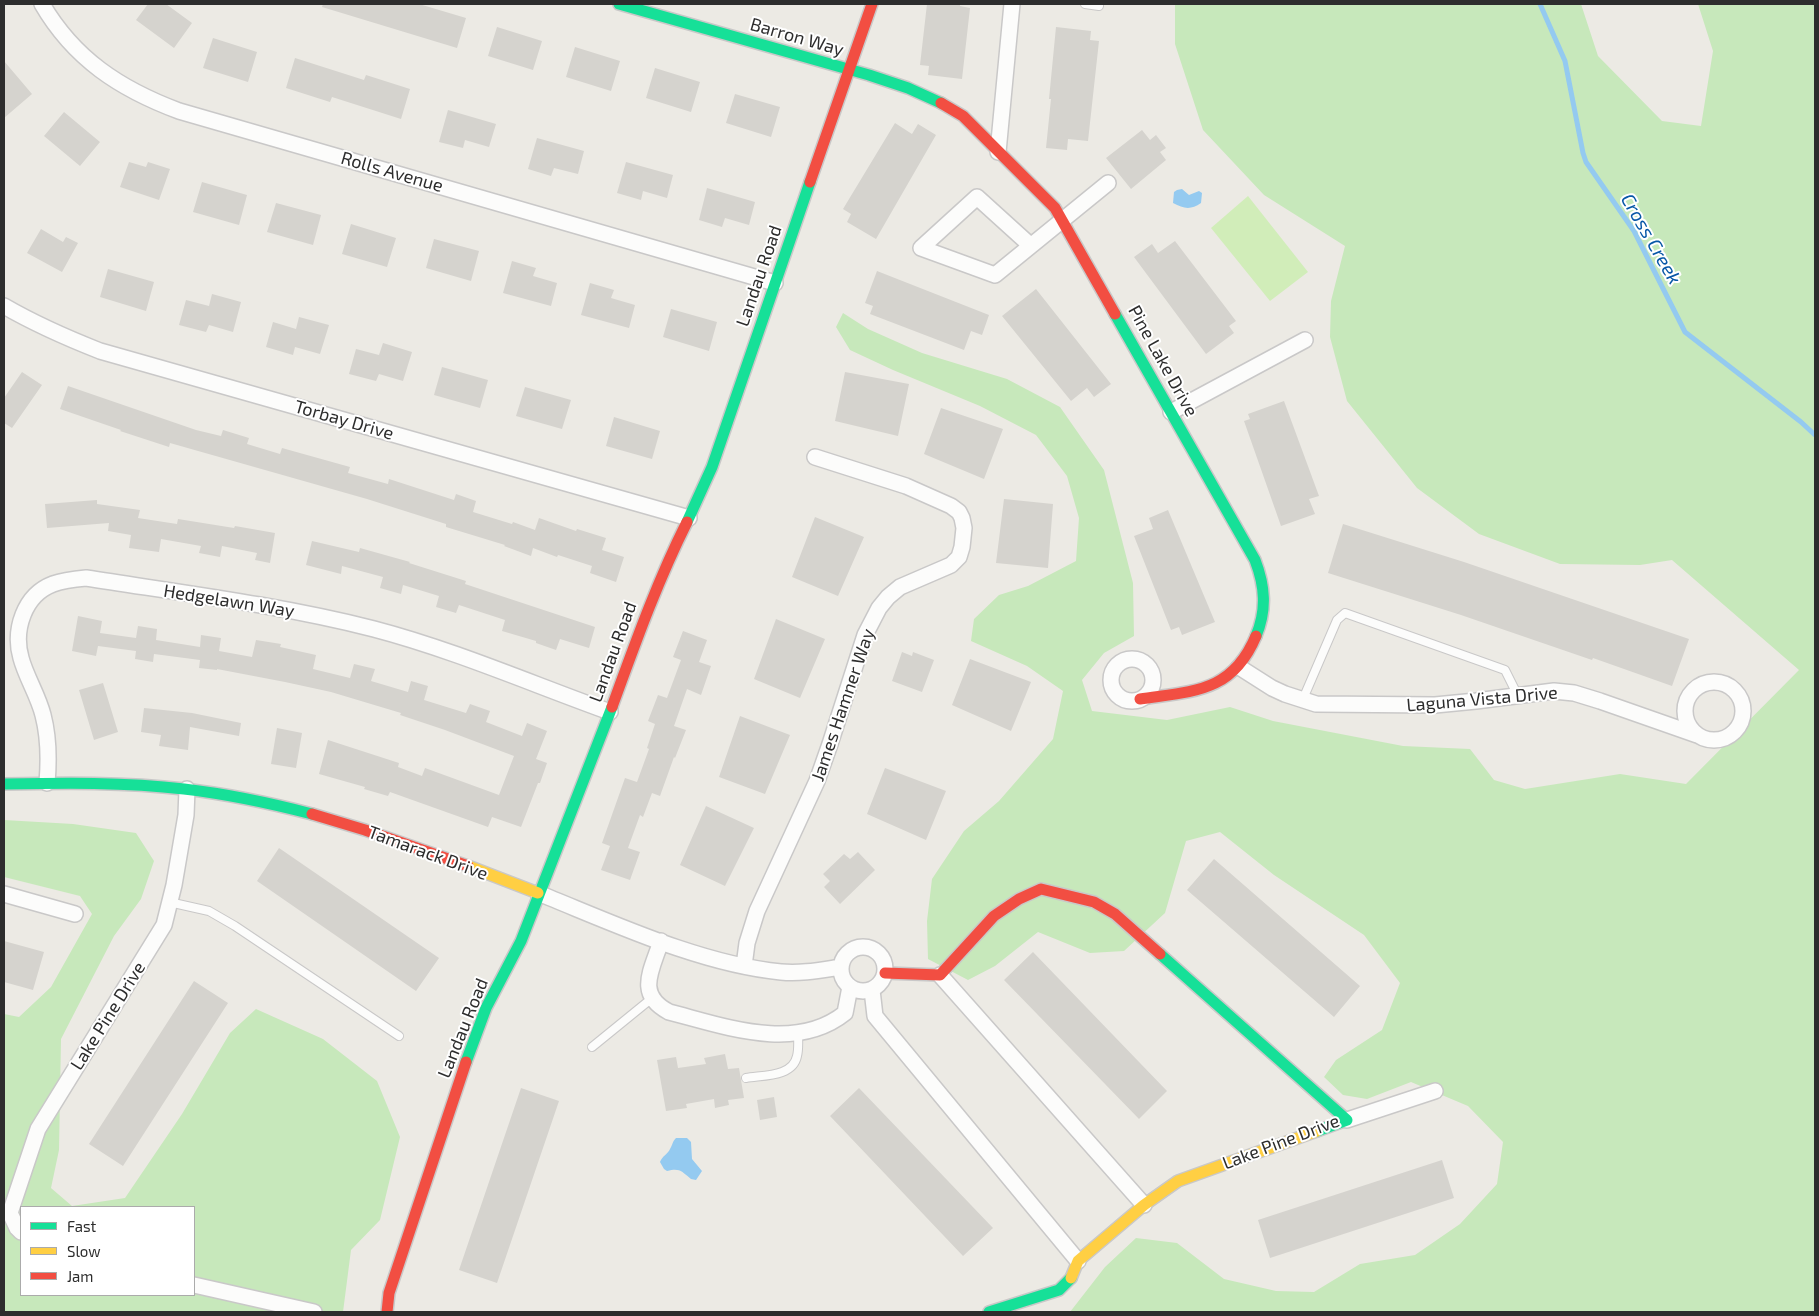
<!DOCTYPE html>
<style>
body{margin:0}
#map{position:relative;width:1819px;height:1316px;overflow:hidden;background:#eceae4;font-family:"Exo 2",sans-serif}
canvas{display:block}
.frame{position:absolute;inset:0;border:5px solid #2d2d2d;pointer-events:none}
.legend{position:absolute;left:20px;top:1206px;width:175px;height:90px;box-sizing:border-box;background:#fff;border:1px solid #ababab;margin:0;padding:6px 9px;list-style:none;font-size:15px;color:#2d2d2d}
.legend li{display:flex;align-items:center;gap:10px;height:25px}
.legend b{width:25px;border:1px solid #ababab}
</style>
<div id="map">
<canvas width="1819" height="1316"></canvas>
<div class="frame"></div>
<ul class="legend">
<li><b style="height:6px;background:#16e098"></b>Fast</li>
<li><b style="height:6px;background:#ffcf43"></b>Slow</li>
<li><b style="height:6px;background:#f24e42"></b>Jam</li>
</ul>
</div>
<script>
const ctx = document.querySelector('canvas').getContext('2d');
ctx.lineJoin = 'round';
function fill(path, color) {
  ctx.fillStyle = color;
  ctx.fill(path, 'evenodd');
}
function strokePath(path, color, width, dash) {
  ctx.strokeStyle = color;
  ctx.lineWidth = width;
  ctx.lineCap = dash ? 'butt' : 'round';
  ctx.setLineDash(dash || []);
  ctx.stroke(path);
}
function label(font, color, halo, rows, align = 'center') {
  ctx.font = font + ' "Exo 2",sans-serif';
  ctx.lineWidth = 4;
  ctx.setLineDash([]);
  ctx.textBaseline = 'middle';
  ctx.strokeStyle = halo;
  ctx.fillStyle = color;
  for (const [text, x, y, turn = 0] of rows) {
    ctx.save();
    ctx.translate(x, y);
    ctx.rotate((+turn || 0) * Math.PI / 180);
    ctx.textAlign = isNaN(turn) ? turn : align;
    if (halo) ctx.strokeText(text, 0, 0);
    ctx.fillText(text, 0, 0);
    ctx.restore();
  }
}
fill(new Path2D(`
 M1175 4H1581L1598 56 1662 121 1701 126 1713 51 1698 4H1815V1312H1070L1105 1267 1136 1238 1177 1243 1224 1279 1276 1291 1314 1292 1360 1264 1415 1255 1460 1224 1497 1184 1503 1142 1468 1106 1411 1082 1367 1099 1343 1095 1324 1077 1336 1060 1382 1030 1400 983 1364 935 1274 875 1220 832 1186 841 1165 913 1124 951 1090 953 1038 932 995 966 968 980 928 959 927 921 932 879 964 831 999 801 1053 739 1063 691 1027 666 971 641 974 619 999 595 1028 586 1076 561 1079 518 1067 476 1036 435 980 406 893 370 850 350 836 327 843 313 868 329 922 353 1007 379 1060 407 1104 470 1133 583 1134 636 1104 653 1082 680 1092 711 1167 720 1230 707 1273 721 1403 746 1470 749 1494 780 1525 789 1620 774 1686 784 1799 670 1672 560 1640 565 1560 564 1479 534 1417 488 1347 401 1330 337 1331 301 1345 246 1264 195 1203 130 1175 44Z
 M4 820 73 824 136 833 154 861 141 899 114 936 61 1039 59 1150 51 1188 72 1206 125 1198 182 1114 230 1033 256 1009 323 1039 377 1081 400 1137 380 1220 351 1250 343 1312H4V1014L19 1017 51 987 92 914 80 896 4 877ZM21 1207H194V1295H21Z`), '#c7e8bb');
fill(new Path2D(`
 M1248 196 1308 272 1270 301 1211 228Z`), '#d1edb9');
fill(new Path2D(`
 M1182 189 1189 195 1199 191 1202 193 1201 203C1191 210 1184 209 1173 203L1174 192 1177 190Z
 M676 1138H687L691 1142 692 1159 702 1171 696 1180 691 1179C681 1171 680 1168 667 1171L664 1169 660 1162C662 1156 668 1154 670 1149 673 1144 672 1142 676 1138Z`), '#94caf0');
strokePath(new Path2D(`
 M1540 4 1565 61 1583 153 1586 162 1634 231 1685 332 1801 422 1815 435`), '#94caf0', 5);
fill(new Path2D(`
 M148 4H166L192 23 174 48 136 20Z
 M323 4H419L466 18 457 48 322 7Z
 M927 4H960V6L970 8 962 79 928 75 929 66 920 65Z
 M497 27 542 41 533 70 488 56Z
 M1056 27 1091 31 1090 40 1099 41 1088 141 1068 139 1067 150 1046 148 1051 99H1049Z
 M213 38 257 52 248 82 203 68Z
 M575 47 620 61 611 91 566 77Z
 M295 58 364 80 366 75 410 89 401 119 332 97 330 102 286 88Z
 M4 61 32 94 4 118Z
 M655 68 700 82 691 112 646 98Z
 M735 94 780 107 771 137 726 123Z
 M448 110 496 124 489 147 465 140 463 148 439 142Z
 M64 112 100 142 80 166 44 136Z
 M895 123 912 134 918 124 936 135 876 239 847 222 851 214 843 209Z
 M1142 130 1150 140 1156 135 1166 148 1160 152 1166 160 1131 189 1106 158Z
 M537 138 584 151 578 174 554 168 551 176 528 169Z
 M129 162 146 167 148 162 170 169 159 200 120 187Z
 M626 162 673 175 667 198 643 191 641 200 617 193Z
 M202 182 247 195 239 225 193 212Z
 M707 188 755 202 749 225 725 218 722 227 699 220Z
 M276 203 321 215 313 245 267 232Z
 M351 224 396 238 387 267 342 254Z
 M41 229 63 242 66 237 78 243 62 272 27 253Z
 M434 239 479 251 471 281 426 268Z
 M1175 241 1236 321 1229 326 1234 333 1206 354 1134 257 1152 244 1158 253Z
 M512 261 536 268 533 276 557 283 551 306 503 293Z
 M108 269 154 282 146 311 100 297Z
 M877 271 989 315 982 335 971 331 964 350 870 314 873 306 865 303Z
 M590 283 614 290 611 298 635 305 629 328 581 315Z
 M1036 289 1111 384 1094 397 1087 388 1071 401 1002 316Z
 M212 294 241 302 233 332 209 325 206 332 179 325 186 300 209 306Z
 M671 309 717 322 709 351 663 337Z
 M299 317 329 325 320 354 295 347 293 355 266 347 273 322 296 329Z
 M383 343 412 352 403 381 379 374 376 381 349 374 356 349 379 355Z
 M442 367 488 380 480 408 434 395Z
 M22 372 42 385 12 428 4 423V398Z
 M845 372 909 384 898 436 835 421Z
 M68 386 196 430 221 436 223 430 249 438 247 444 280 454 282 448 350 467 348 473 388 484 389 479 454 500 456 494 476 501 473 512 512 524 513 522 535 530 539 518 576 531 577 529 606 538 602 550 624 557 616 582 590 573 592 566 558 555 557 557 533 548 531 556 504 546 505 545 446 527V524L367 499 170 443 169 447 120 431 121 430 60 409Z
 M525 387 571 400 562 429 516 416Z
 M1284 401 1319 496 1309 499 1315 514 1281 526 1244 421 1250 419 1248 414Z
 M941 408 1003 429 984 479 924 454Z
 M614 417 660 431 652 459 606 446Z
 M1004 499 1053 504 1048 568 996 563Z
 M97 500V504L140 510 138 518 177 524 178 519 234 528 235 526 275 533 270 563 255 560 257 553 222 546 220 557 199 553 201 546 161 539 159 552 129 548 131 535 108 531 109 523 47 528 45 504Z
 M1168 510 1215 622 1182 635 1179 627 1171 630 1134 536 1153 529 1149 518Z
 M815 517 864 537 838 596 792 577Z
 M1343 524 1464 562 1689 639 1672 686 1593 658 1592 660 1461 615 1328 573Z
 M312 541 359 552 360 548 410 562 409 563 466 581 465 584 595 627 589 648 560 639 556 650 536 643V641L502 631 505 620 459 605 456 613 436 607 439 596 403 585 401 594 380 588 383 577 342 566 341 574 306 565Z
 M78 616 102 621 100 633 136 638 138 626 157 629 156 640 200 647 201 635 221 638 219 651 252 657 256 640 281 644 280 647 316 655 313 669 350 678 354 664 375 669 371 681 408 692 411 681 428 686 424 700 466 713 470 704 490 711 486 722 522 736 527 723 547 731 536 759 547 763 540 783H538L521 827 492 817 488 827 390 792 388 796 364 789 365 787 319 774 328 740 399 763 398 767 422 776 425 768 499 795 514 756 445 730 400 715 401 713 331 692 285 682 217 669V670L199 668 200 660 154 654 153 662 135 659 136 651 98 646 96 656 72 651Z
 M776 619 825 639 800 698 754 679Z
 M683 631 707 640 699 662 711 666 701 695 687 689 674 726 686 730 675 758 674 757 660 796 652 793 643 817 640 815 628 848 640 852 630 880 601 870 610 846 602 843 625 778 637 782 649 749 647 748 655 724 648 721 658 695 667 698 681 660 673 657Z
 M902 652 912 656 913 652 934 660 922 692 892 681Z
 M970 659 1031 682 1011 731 952 705Z
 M103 683 118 732 94 740 79 690Z
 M144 708 192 713 241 723 239 736 190 727 188 750 159 746 161 735 141 732Z
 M740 716 790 735 765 794 719 777Z
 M277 728 302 733 296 768 271 764Z
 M885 768 946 791 926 840 867 814Z
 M706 806 754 828 725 886 680 865Z
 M279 848 439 958 416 991 257 881Z
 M858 852 875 870 840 904 824 887 830 881 823 874 844 854 850 859Z
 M1214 859 1360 986 1334 1017 1187 890Z
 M4 941 44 952 33 990 4 982Z
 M1033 952 1167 1091 1139 1119 1004 980Z
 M194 981 228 1003 123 1166 89 1144Z
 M725 1054 728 1069 739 1068 744 1098 728 1100 729 1105 715 1108 714 1099 686 1104 687 1108 666 1111 657 1060 676 1057 678 1068 706 1064 704 1058Z
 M521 1088 559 1101 497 1283 459 1270Z
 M859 1088 993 1228 963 1256 830 1116Z
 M774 1097 777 1117 760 1120 757 1100Z
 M1442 1160 1454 1198 1270 1258 1258 1220Z`), '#d5d3ce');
const lane = new Path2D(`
 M1085 4 1099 6
 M1303 699 1337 620 1345 613 1505 670 1518 696
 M169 902 209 911 235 926 399 1036
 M592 1047 651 999
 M746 1078C763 1075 793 1077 797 1056 799 1049 798 1040 798 1032`);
const street = new Path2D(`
 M42 4C74 59 120 89 179 111L775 283
 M998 152 1012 4
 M1030 245 977 197 921 248 995 275 1108 183
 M4 306C35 324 67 338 100 351L689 518
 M1171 412 1305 340
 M1111 680a21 21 0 1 1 42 0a21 21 0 1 1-42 0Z
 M1239 667 1272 688 1285 694 1316 704 1435 705 1476 701 1554 691 1574 693 1600 701 1697 735
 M1685 711a29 29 0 1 1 58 0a29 29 0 1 1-58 0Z
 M47 783C49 760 49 738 43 715 38 695 26 677 21 658 13 630 24 595 53 584 64 580 75 579 86 578 182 593 280 605 374 629 454 650 532 684 610 712
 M538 893C613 923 700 964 781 972 801 974 821 970 841 967
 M4 894 75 914
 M661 941C652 970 635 994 669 1012 724 1026 795 1053 845 1013L850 987
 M841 969a22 22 0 1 1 44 0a22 22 0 1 1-44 0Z
 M744 966 747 943 757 911 817 781 830 744 865 635 879 608 888 597 900 587 951 565 959 557 962 547 964 528 962 518 959 512 951 506 906 486 815 457
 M940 975 1144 1205
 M872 990 875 1016 1078 1261
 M1347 1120 1435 1091
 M21 1232 17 1228 10 1213 38 1129 164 925 174 885 186 815 187 789
 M194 1285 314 1312`);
const fast = new Path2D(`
 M619 4 869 75 908 88 941 103
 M1115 314 1255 560C1265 586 1267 610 1256 636
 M687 522 712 467 810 182
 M4 784C64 783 124 782 184 789 227 794 270 803 312 814
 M1160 954 1347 1120 1317 1131
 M466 1062 486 1008 521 941 612 707
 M989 1312 1059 1290 1071 1278`);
const slow = new Path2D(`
 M468 866 538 893
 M1071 1278 1078 1261 1144 1205 1178 1181 1317 1131`);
const jam = new Path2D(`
 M941 103 963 116 1055 208 1115 314
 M810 182 872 4
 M1140 699C1193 691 1232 693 1256 636
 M612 707C635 644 657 582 687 522
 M312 814 365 830 468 866
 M885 973 940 975 994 916 1019 899 1041 889 1094 902 1115 914 1160 954
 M387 1312 389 1293 466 1062`);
strokePath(lane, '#c9c8c8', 10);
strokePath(street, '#c9c8c8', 18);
strokePath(fast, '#c9c8c8', 14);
strokePath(slow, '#c9c8c8', 14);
strokePath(jam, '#c9c8c8', 14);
strokePath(lane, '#fcfcfb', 8);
strokePath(street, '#fcfcfb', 15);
strokePath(fast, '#16e098', 11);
strokePath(slow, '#ffcf43', 11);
strokePath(jam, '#f24e42', 11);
label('18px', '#2d2d2d', '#fff', [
 ["Barron Way",797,37,16],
 ["Rolls Avenue",392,172,16],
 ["Landau Road",759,276,-71],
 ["Pine Lake Drive",1163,361,61],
 ["Torbay Drive",344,420,16],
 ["Hedgelawn Way",229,601,9],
 ["Landau Road",613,652,-70],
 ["Laguna Vista Drive",1482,699,-5],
 ["James Hamner Way",843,705,-71],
 ["Tamarack Drive",428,853,20],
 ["Lake Pine Drive",108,1016,-58],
 ["Landau Road",463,1028,-68],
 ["Lake Pine Drive",1281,1142,-21]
]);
label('italic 19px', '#0757a7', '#fff', [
 ["Cross Creek",1651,239,60]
]);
</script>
